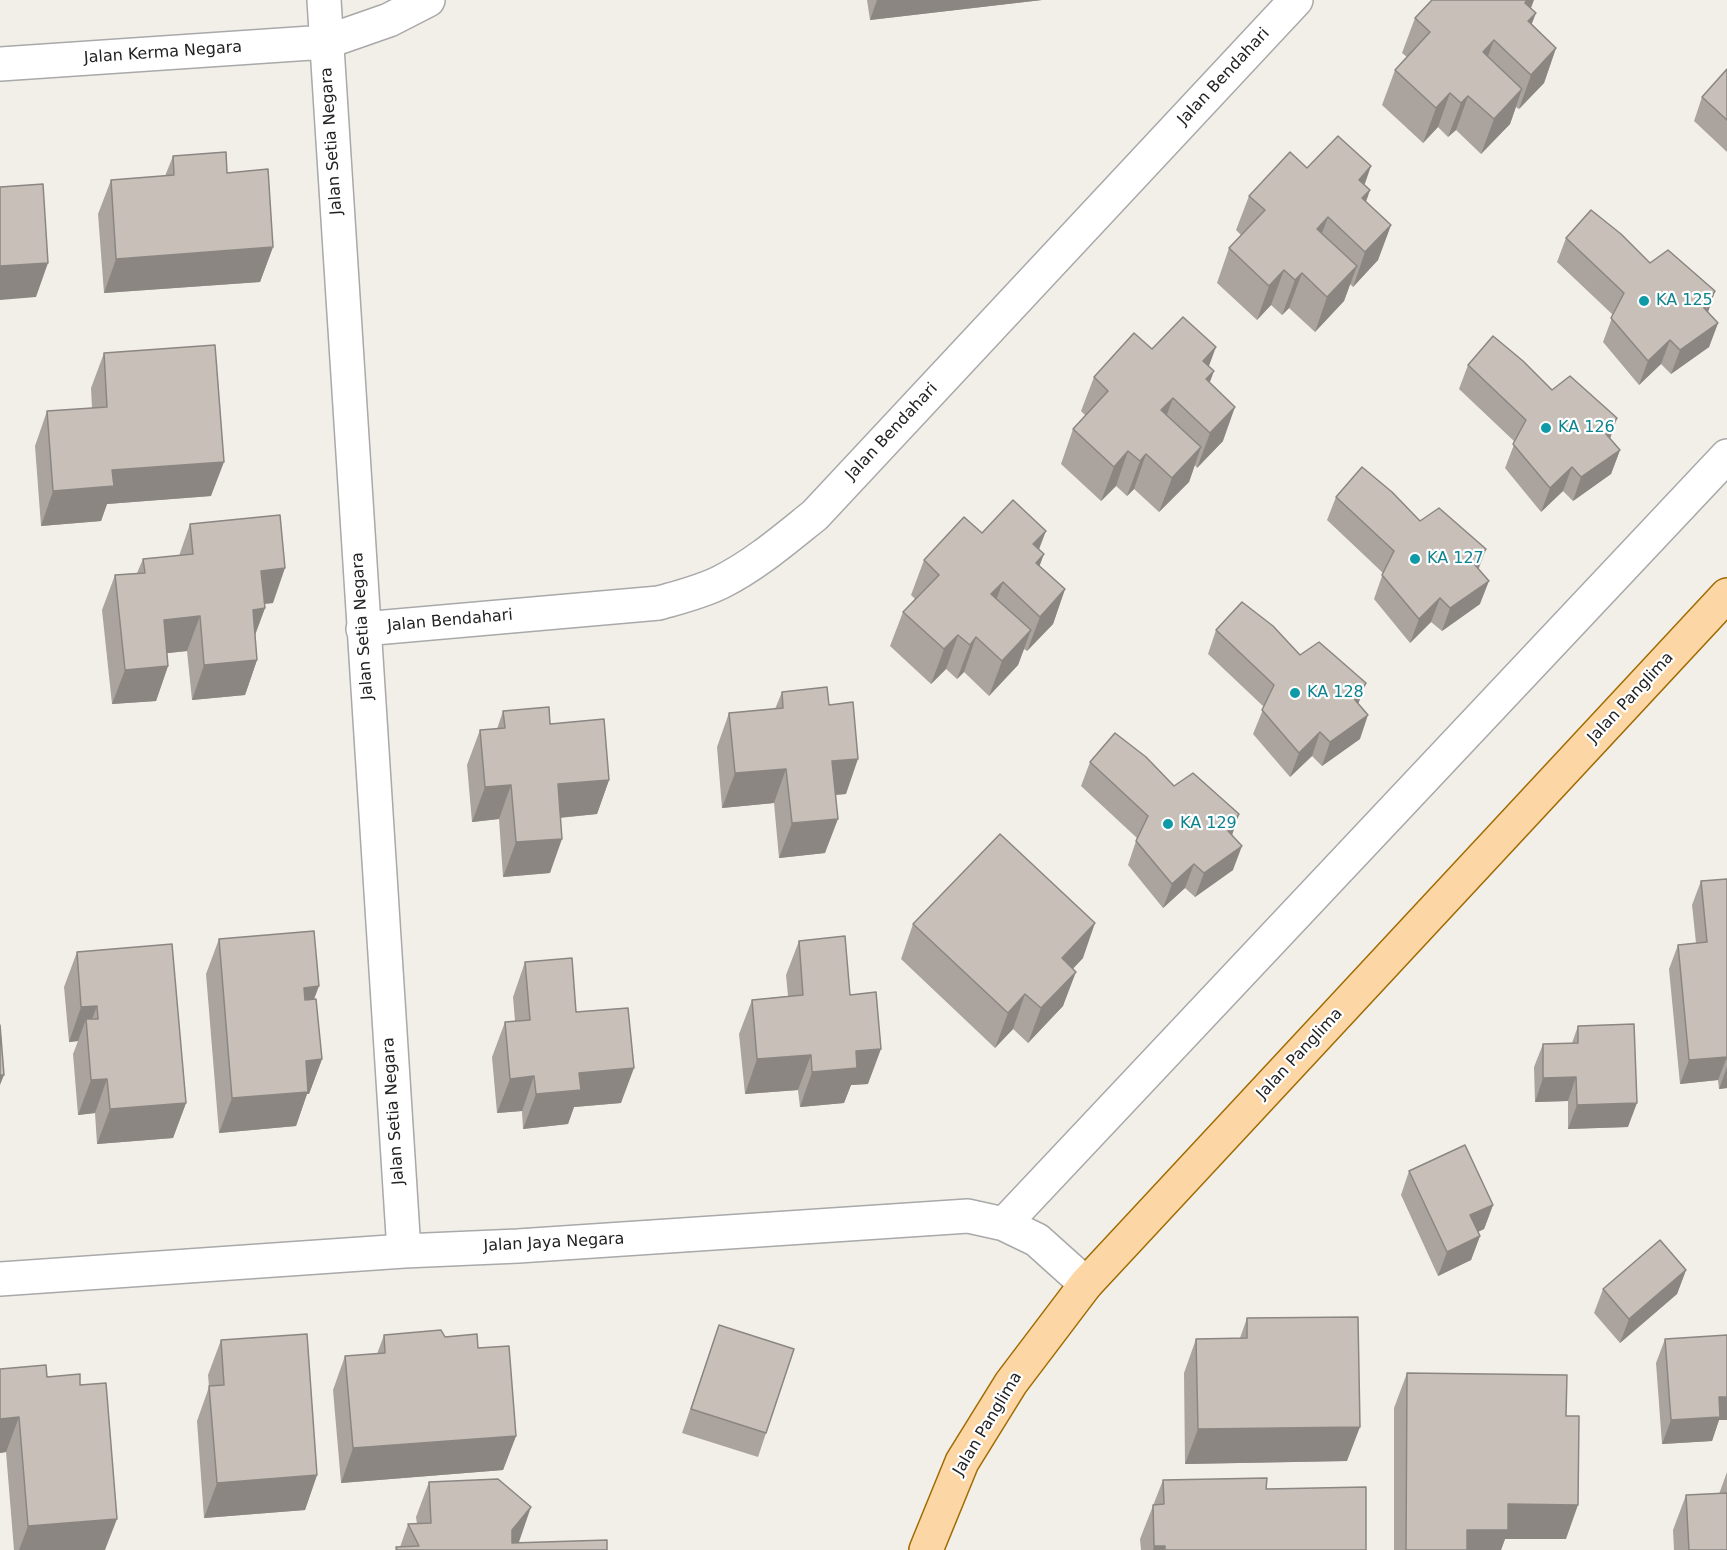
<!DOCTYPE html>
<style>
body{margin:0}
canvas{display:block;background:#f2efe9}
</style>
<canvas width="1727" height="1550"></canvas>
<script>
const ctx = document.querySelector('canvas').getContext('2d');
ctx.lineJoin = 'round';
function strokePath(path, color, width, dash) {
  ctx.strokeStyle = color;
  ctx.lineWidth = width;
  ctx.lineCap = dash ? 'butt' : 'round';
  ctx.setLineDash(dash || []);
  ctx.stroke(path);
}
function fill(path, color) {
  ctx.fillStyle = color;
  ctx.fill(path, 'evenodd');
}
function label(font, color, halo, rows, align = 'center') {
  ctx.font = font + ' "DejaVu Sans",sans-serif';
  ctx.lineWidth = 4.5;
  ctx.setLineDash([]);
  ctx.textBaseline = 'middle';
  ctx.strokeStyle = halo;
  ctx.fillStyle = color;
  for (const [text, x, y, turn = 0] of rows) {
    ctx.save();
    ctx.translate(x, y);
    ctx.rotate((+turn || 0) * Math.PI / 180);
    ctx.textAlign = isNaN(turn) ? turn : align;
    if (halo) ctx.strokeText(text, 0, 0);
    ctx.fillText(text, 0, 0);
    ctx.restore();
  }
}
const minor = new Path2D(`
 M324 0 404 1251
 M0 64 326 42 389 20 428 0
 M363 629 659 603C680 597 701 592 721 582 755 565 785 539 815 515L1296 0
 M1004 1224 1727 456
 M0 1279 404 1251 518 1246 968 1216 1004 1224 1037 1240 1086 1284`);
const major = new Path2D(`
 M926 1550 962 1462 1011 1383 1086 1284 1727 595`);
strokePath(minor, '#a9a9a9', 36);
strokePath(major, '#a06b00', 36);
strokePath(minor, '#fff', 33);
strokePath(major, '#fcd6a4', 33);
fill(new Path2D(`
 M867 0H1042L870 20Z
 M1531 8 1532 24 1556 48 1544 83 1519 109 1516 107 1510 124 1481 154 1456 130 1448 137 1438 127 1423 143 1382 105 1395 70 1407 57 1402 53 1415 18Z
 M1727 69V152L1694 121 1702 97Z
 M173 156 273 247 260 282 104 293 98 214 111 180 165 176Z
 M1307 168 1364 185 1370 190 1366 202 1391 225 1378 260 1353 287 1350 284 1344 301 1315 332 1289 308 1282 315 1271 305 1257 320 1217 283 1229 248 1241 235 1236 230 1249 196Z
 M1566 238 1650 263 1715 291 1708 312 1718 323 1709 347 1671 374 1661 364 1639 385 1603 342 1613 315 1557 262Z
 M1152 349 1209 367 1210 382 1223 441 1197 468 1195 465 1189 482 1159 512 1134 489 1127 496 1116 486 1101 501 1061 464 1073 429 1086 416 1081 411 1094 377Z
 M104 353 211 496 107 504 101 521 41 526 35 446 47 411 92 408 91 388Z
 M1468 365 1552 390 1610 439 1620 450 1611 474 1573 501 1563 491 1541 512 1505 468 1515 442 1459 389Z
 M1336 497 1420 521 1479 569 1480 604 1442 631 1431 622 1410 643 1374 599 1383 573 1327 520Z
 M190 524 273 603 265 604V608L255 635 257 660 245 695 192 700 187 651 167 653 168 666 156 701 112 704 102 610 115 575 137 573 143 559 179 556Z
 M982 533 1039 550 1040 566 1065 589 1053 624 1027 651 1024 649 1018 665 989 696 964 672 957 679 946 669 931 684 890 646 903 612 915 599 911 595 924 560Z
 M1216 630 1300 655 1366 683 1358 704 1360 739 1322 766 1312 756 1290 777 1253 734 1264 707 1208 654Z
 M782 692 829 705 846 794 835 795 825 853 779 858 774 803 722 808 717 747 729 713 775 709Z
 M503 711 550 724 609 780 597 814 560 818 550 873 503 877 499 819 472 822 467 765 480 730 497 729Z
 M1090 762 1174 786 1239 814 1232 835 1233 870 1195 897 1185 888 1163 908 1128 865 1137 838 1081 786Z
 M1727 879V1088L1719 1089 1718 1080 1680 1084 1669 969 1678 945 1696 943 1692 905 1701 881Z
 M913 924 1083 958 1073 969 1063 1006 1028 1043 1013 1029 995 1048 901 959Z
 M219 939 314 999 322 1059 309 1094H307L296 1126 219 1133 206 974Z
 M799 941 850 995 868 1084 851 1085 844 1103 800 1107 798 1090 745 1094 739 1034 752 1000 788 996 786 975Z
 M77 952 186 1103 173 1138 97 1144 95 1113 78 1115 73 1054 78 1041 69 1042 64 987Z
 M525 962 576 1012 621 1103 574 1107 568 1124 523 1129 522 1111 497 1113 492 1057 505 1022 515 1021 513 997Z
 M1578 1026 1628 1127 1568 1129V1101L1535 1102 1534 1067 1543 1044 1572 1043Z
 M1409 1171 1493 1205 1484 1229 1478 1232 1480 1236 1471 1260 1438 1276 1401 1195Z
 M1686 1270 1677 1294 1620 1343 1594 1313 1603 1289Z
 M1247 1318 1347 1461 1185 1464 1184 1373 1196 1339 1240 1338Z
 M719 1325 766 1433 758 1457 682 1433Z
 M384 1335 445 1337 478 1348 516 1436 503 1470 341 1483 333 1390 345 1356 377 1354Z
 M1665 1339 1719 1420 1712 1441 1662 1444 1656 1363Z
 M221 1340 317 1475 305 1510 204 1518 197 1421 209 1387 208 1375Z
 M0 1369 47 1377 105 1550H14L6 1452 0 1453Z
 M1407 1373 1566 1539H1505L1501 1550H1394V1408Z
 M1727 1472V1550H1674L1673 1530 1686 1495 1719 1494Z
 M1163 1480 1266 1489 1366 1550H1141L1140 1539Z
 M429 1482 519 1542 517 1543 607 1550H395L396 1547H400L408 1524H417L416 1517Z`), '#aba49e');
fill(new Path2D(`
 M877 0H1042L870 20Z
 M1527 0H1534L1525 24V3Z
 M1536 13 1523 47 1528 21Z
 M1494 40 1481 75 1483 52Z
 M1556 48 1544 83 1519 109 1531 75Z
 M1522 89 1510 124 1481 154 1494 119Z
 M1450 93 1438 127 1423 143 1436 108Z
 M1468 96 1456 130 1448 137 1461 103Z
 M1371 166 1359 201V180Z
 M1370 190 1357 225 1362 198Z
 M1328 217 1315 252 1317 229Z
 M1391 225 1378 260 1353 287 1365 252Z
 M273 247 260 282 104 293 116 259Z
 M48 263 36 297 0 300V266Z
 M1357 266 1344 301 1315 332 1327 297Z
 M1284 270 1271 305 1257 320 1269 286Z
 M1302 273 1289 308 1282 315 1295 280Z
 M1715 291 1707 315 1704 308Z
 M1718 323 1709 347 1671 374 1680 350Z
 M1670 340 1661 364 1639 385 1648 361Z
 M1216 347 1203 382V361Z
 M1214 371 1201 406 1206 379Z
 M1173 398 1160 433 1161 410Z
 M1235 407 1223 441 1197 468 1210 433Z
 M1617 418 1609 442 1606 434Z
 M1201 447 1189 482 1159 512 1172 478Z
 M1620 450 1611 474 1573 501 1581 477Z
 M1128 451 1116 486 1101 501 1114 467Z
 M1146 454 1134 489 1127 496 1140 461Z
 M224 462 211 496 107 504 101 521 41 526 53 491 112 470Z
 M1572 467 1563 491 1541 512 1550 488Z
 M1046 531 1033 565V544Z
 M1486 549 1477 573 1475 565Z
 M1044 554 1031 589 1036 563Z
 M285 568 273 603 249 605 261 571Z
 M1489 581 1480 604 1442 631 1450 608Z
 M1003 582 990 616 991 594Z
 M1065 589 1053 624 1027 651 1040 617Z
 M1440 598 1431 622 1410 643 1419 619Z
 M265 608 252 643 253 610Z
 M200 616 187 651 151 655 164 620Z
 M1031 630 1018 665 989 696 1002 661Z
 M958 635 946 669 931 684 944 649Z
 M976 637 964 672 957 679 970 645Z
 M257 660 245 695 192 700 204 665Z
 M168 666 156 701 112 704 125 670Z
 M1366 683 1357 707 1355 700Z
 M1368 715 1360 739 1322 766 1330 742Z
 M1320 732 1312 756 1290 777 1299 753Z
 M858 759 846 794 819 796 832 761Z
 M786 769 774 803 722 808 735 773Z
 M609 780 597 814 545 819 558 784Z
 M511 785 499 819 472 822 485 787Z
 M1239 814 1231 838 1228 831Z
 M838 819 825 853 779 858 792 823Z
 M562 839 550 873 503 877 516 842Z
 M1242 846 1233 870 1195 897 1204 873Z
 M1194 864 1185 888 1163 908 1172 884Z
 M1095 923 1083 958 1049 993 1062 958Z
 M1076 972 1063 1006 1028 1043 1041 1008Z
 M319 986 306 1021 304 988Z
 M1025 994 1013 1029 995 1048 1008 1013Z
 M97 1006 87 1033 86 1019 78 1041 69 1042 81 1007Z
 M881 1049 868 1084 851 1085 844 1103 800 1107 812 1072 856 1051Z
 M811 1055 798 1090 745 1094 757 1059Z
 M1727 1057 1718 1080 1680 1084 1689 1060Z
 M322 1059 309 1094H307L296 1126 219 1133 232 1098 306 1061Z
 M1727 1067V1088L1719 1089Z
 M634 1068 621 1103 574 1107 568 1124 523 1129 536 1094 579 1073Z
 M0 1075H4L0 1085Z
 M534 1076 522 1111 497 1113 510 1079Z
 M1576 1077 1568 1101 1535 1102 1543 1078Z
 M107 1079 95 1113 78 1115 91 1080Z
 M186 1103 173 1138 97 1144 110 1109Z
 M1637 1103 1628 1127 1568 1129 1577 1105Z
 M1493 1205 1484 1229 1462 1239 1470 1215Z
 M1480 1236 1471 1260 1438 1276 1447 1252Z
 M1686 1270 1677 1294 1620 1343 1629 1319Z
 M1719 1397H1727V1420H1719L1712 1441 1662 1444 1671 1420Z
 M19 1417 6 1452 0 1453V1419Z
 M1360 1427 1347 1461 1185 1464 1198 1429Z
 M516 1436 503 1470 341 1483 353 1448Z
 M317 1475 305 1510 204 1518 217 1483Z
 M1508 1504 1578 1505 1566 1539H1505L1501 1550H1460L1467 1530Z
 M531 1507 519 1542 512 1550V1530Z
 M117 1519 105 1550H19L28 1526Z
 M1154 1546H1165L1164 1550H1153Z`), '#8b8681');
const building = new Path2D(`
 M1432 0H1527L1525 3 1536 13 1528 21 1556 48 1531 75 1494 40 1483 52 1522 89 1494 119 1468 96 1461 103 1450 93 1436 108 1395 70 1430 32 1415 18Z
 M1727 69V120L1702 97Z
 M1338 136 1371 166 1359 180 1370 190 1362 198 1391 225 1365 252 1328 217 1317 229 1357 266 1327 297 1302 273 1295 280 1284 270 1269 286 1229 248 1265 210 1249 196 1290 152 1307 168Z
 M226 152 227 173 268 169 273 247 116 259 111 180 174 175 173 156Z
 M43 184 48 263 0 266V187Z
 M1591 210 1621 234 1650 263 1668 250 1715 291 1704 308 1718 323 1680 350 1670 340 1648 361 1611 318 1624 293 1566 238Z
 M1183 317 1216 347 1203 361 1214 371 1206 379 1235 407 1210 433 1173 398 1161 410 1201 447 1172 478 1146 454 1140 461 1128 451 1114 467 1073 429 1108 391 1094 377 1134 333 1152 349Z
 M1493 336 1523 361 1552 390 1570 376 1617 418 1606 434 1620 450 1581 477 1572 467 1550 488 1513 444 1526 420 1468 365Z
 M215 345 224 462 112 470 114 486 53 491 47 411 107 407 104 353Z
 M1362 467 1392 492 1420 521 1439 508 1486 549 1475 565 1489 581 1450 608 1440 598 1419 619 1382 575 1394 551 1336 497Z
 M1013 500 1046 531 1033 544 1044 554 1036 563 1065 589 1040 617 1003 582 991 594 1031 630 1002 661 976 637 970 645 958 635 944 649 903 612 939 575 924 560 964 517 982 533Z
 M280 515 285 568 261 571 265 608 253 610 257 660 204 665 200 616 164 620 168 666 125 670 115 575 145 573 143 559 193 554 190 524Z
 M1242 602 1273 626 1300 655 1319 642 1366 683 1355 700 1368 715 1330 742 1320 732 1299 753 1262 710 1274 685 1216 630Z
 M827 687 829 705 853 702 858 759 832 761 838 819 792 823 786 769 735 773 729 713 783 708 782 692Z
 M549 707 550 724 604 719 609 780 558 784 562 839 516 842 511 785 485 787 480 730 505 728 503 711Z
 M1115 733 1146 757 1174 786 1193 773 1239 814 1228 831 1242 846 1204 873 1194 864 1172 884 1136 841 1148 816 1090 762Z
 M1000 834 1095 923 1062 958 1076 972 1041 1008 1025 994 1008 1013 913 924Z
 M1727 879V1059V1057L1689 1060 1678 945 1707 942 1701 881Z
 M314 931 319 986 304 988 305 1000 316 999 322 1059 306 1061 308 1092 232 1098 219 939Z
 M845 936 850 995 876 992 881 1049 856 1051 857 1068 812 1072 811 1055 757 1059 752 1000 803 995 799 941Z
 M172 944 186 1103 110 1109 107 1079 91 1080 86 1019H98L97 1006 81 1007 77 952Z
 M572 958 576 1012 628 1008 634 1068 579 1073 581 1090 536 1094 534 1076 510 1079 505 1022 530 1020 525 962Z
 M1634 1024 1637 1103 1577 1105 1576 1077 1543 1078V1044L1578 1043V1026Z
 M0 1025 4 1075H0Z
 M1465 1145 1493 1205 1470 1215 1480 1236 1447 1252 1409 1171Z
 M1660 1240 1686 1270 1629 1319 1603 1289Z
 M1358 1317 1360 1427 1198 1429 1196 1339 1247 1338V1318Z
 M719 1325 794 1349 766 1433 691 1409Z
 M441 1330 445 1337 477 1334 478 1348 509 1346 516 1436 353 1448 345 1356 385 1353 384 1335Z
 M307 1334 317 1475 217 1483 209 1386 224 1385 221 1340Z
 M1727 1335V1397H1719L1720 1417 1671 1420 1665 1339Z
 M46 1365 47 1377 80 1374V1385L106 1383 117 1519 28 1526 19 1417 0 1419V1369Z
 M1407 1373 1567 1375 1566 1416H1579L1578 1505 1508 1504V1530H1467V1550H1406Z
 M1267 1478 1266 1489 1366 1487V1550H1165V1546H1154L1153 1505 1164 1504 1163 1480Z
 M498 1479 531 1507 512 1530V1543L607 1540V1550H397L396 1547 419 1546 408 1524 431 1523 429 1482Z
 M1727 1493V1550H1689L1686 1495Z`);
fill(building, '#c7bfb8');
strokePath(building, '#8b8681', 1.5);
for (const [x, y, r, color] of [
 [1644,301,6,"#0f9aa8"],
 [1546,428,6,"#0f9aa8"],
 [1415,559,6,"#0f9aa8"],
 [1295,693,6,"#0f9aa8"],
 [1168,824,6,"#0f9aa8"]
]) {
  const dot = new Path2D();
  dot.arc(x, y, r, 0, 2 * Math.PI);
  ctx.fillStyle = color;
  ctx.fill(dot);
  strokePath(dot, '#fff', 2);
}
label('16px', '#222', '#fff', [
 ["Jalan Kerma Negara",163,53,-4],
 ["Jalan Bendahari",1224,77,-47],
 ["Jalan Setia Negara",332,141,-94],
 ["Jalan Bendahari",892,432,-47],
 ["Jalan Bendahari",450,621,-5],
 ["Jalan Setia Negara",363,626,-94],
 ["Jalan Panglima",1631,698,-47],
 ["Jalan Panglima",1300,1054,-47],
 ["Jalan Setia Negara",394,1111,-94],
 ["Jalan Jaya Negara",554,1243,-3],
 ["Jalan Panglima",988,1424,-59]
]);
label('16px', '#0d838f', '#fff', [
 ["KA 125",1656,301],
 ["KA 126",1558,428],
 ["KA 127",1427,559],
 ["KA 128",1307,693],
 ["KA 129",1180,824]
], 'left');
</script>
